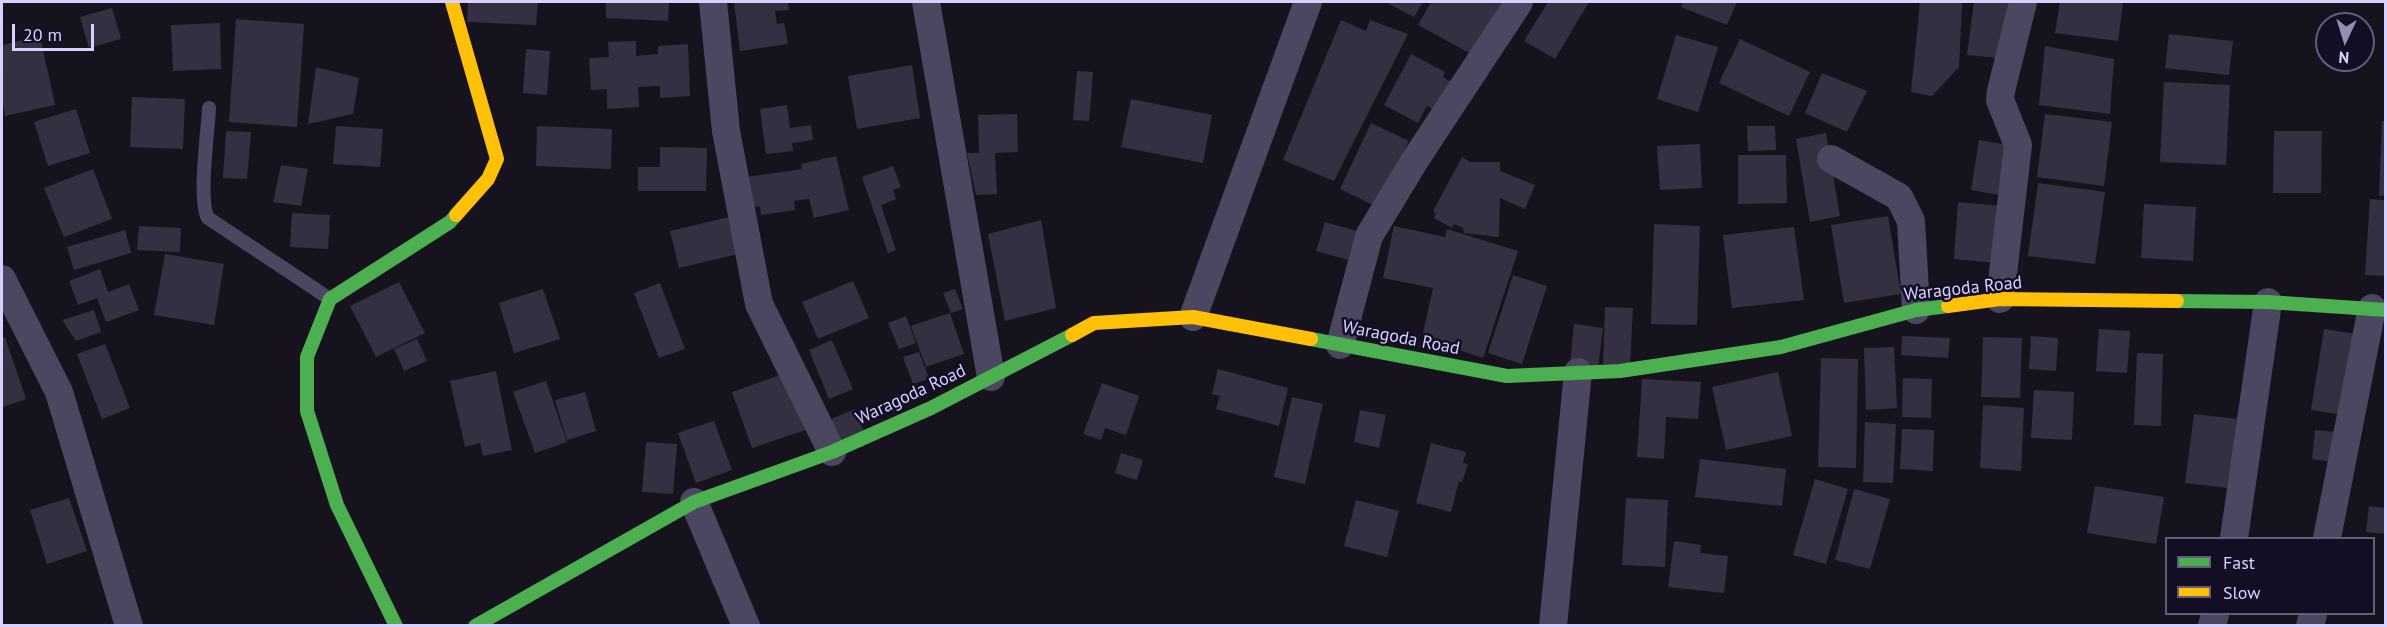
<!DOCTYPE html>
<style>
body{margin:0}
#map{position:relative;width:2387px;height:627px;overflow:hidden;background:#16131f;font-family:"PT Sans",sans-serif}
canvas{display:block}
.frame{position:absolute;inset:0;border:3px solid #d9d0ff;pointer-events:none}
.legend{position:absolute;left:2165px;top:537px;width:210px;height:78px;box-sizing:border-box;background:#130e24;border:2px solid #625c7c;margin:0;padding:8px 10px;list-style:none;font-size:18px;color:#d9d0ff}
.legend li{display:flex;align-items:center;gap:12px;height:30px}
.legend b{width:30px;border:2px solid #625c7c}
.north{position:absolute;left:2315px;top:12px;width:60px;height:60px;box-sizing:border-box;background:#130e24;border:2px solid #625c7c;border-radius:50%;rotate:184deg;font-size:16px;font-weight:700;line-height:24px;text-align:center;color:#d9d0ff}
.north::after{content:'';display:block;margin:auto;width:21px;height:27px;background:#958eb1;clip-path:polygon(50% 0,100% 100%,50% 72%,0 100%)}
.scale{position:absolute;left:12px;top:24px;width:82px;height:27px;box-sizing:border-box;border:3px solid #d9d0ff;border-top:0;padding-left:8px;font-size:18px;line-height:21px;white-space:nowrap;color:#d9d0ff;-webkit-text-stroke:4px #130e24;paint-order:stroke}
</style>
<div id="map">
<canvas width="2387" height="627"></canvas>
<div class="frame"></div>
<ul class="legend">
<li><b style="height:8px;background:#4caf50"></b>Fast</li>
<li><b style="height:8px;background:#ffc107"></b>Slow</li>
</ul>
<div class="north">N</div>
<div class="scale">20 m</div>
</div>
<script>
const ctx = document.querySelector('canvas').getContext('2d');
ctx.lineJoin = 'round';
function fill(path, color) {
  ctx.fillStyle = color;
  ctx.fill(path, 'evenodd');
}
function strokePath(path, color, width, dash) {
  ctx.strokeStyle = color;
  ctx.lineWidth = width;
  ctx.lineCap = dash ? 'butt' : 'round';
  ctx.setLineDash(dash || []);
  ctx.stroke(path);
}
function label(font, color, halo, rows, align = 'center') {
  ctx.font = font + ' "PT Sans",sans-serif';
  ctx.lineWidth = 5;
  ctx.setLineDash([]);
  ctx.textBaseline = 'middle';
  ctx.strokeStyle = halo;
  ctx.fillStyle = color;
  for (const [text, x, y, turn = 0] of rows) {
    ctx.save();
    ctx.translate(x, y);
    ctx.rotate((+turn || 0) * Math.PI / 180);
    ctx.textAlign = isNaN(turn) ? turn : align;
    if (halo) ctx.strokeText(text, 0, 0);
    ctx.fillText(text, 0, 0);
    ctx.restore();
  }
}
fill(new Path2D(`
 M468 2H538L536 25 467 22Z
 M606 2H669L668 21 606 18Z
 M749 2H788L789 10 775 11 777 24 784 23 788 44 740 51 734 3Z
 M1385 2H1423L1414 17Z
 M1431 2H1502L1473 55 1418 25Z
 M1548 2H1589L1555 59 1524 41Z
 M1683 2H1737L1727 25 1681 7Z
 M1920 2 1962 3 1959 67 1932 96 1911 92Z
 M1974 2H2008L1999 58 1967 55Z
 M2060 2H2123L2118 41 2055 33Z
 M112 8 121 39 89 48 80 17Z
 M236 19 304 24 297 127 229 122Z
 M1341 20 1366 31 1370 20 1408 34 1334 181 1283 160Z
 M220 23 221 69 173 71 171 25Z
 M2169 34 2233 41 2229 75 2165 68Z
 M1676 35 1718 47 1698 112 1657 99Z
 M40 36 55 105 5 116 2 99V45Z
 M1740 39 1810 72 1789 116 1719 83Z
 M636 41V56L658 54V46L688 44 690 96 660 98V86L638 87 639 107 607 109V89L591 90 589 58 609 57 608 42Z
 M2045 46 2114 59 2110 114 2039 105Z
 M526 49 550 51 547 95 523 93Z
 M1411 54 1445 72 1443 77 1453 83 1437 112 1427 106 1418 123 1384 105Z
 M912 65 920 118 857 129 848 76Z
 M316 67 359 78 353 114 308 124Z
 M1077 71 1093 72 1089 121 1073 120Z
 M1822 73 1867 91 1847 132 1805 113Z
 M2164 82 2230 85 2226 165 2160 162Z
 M132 97 185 99 183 149 130 147Z
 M1131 99 1212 115 1203 163 1121 147Z
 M787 105 790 128 811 125 813 140 792 143 793 151 766 154 760 109Z
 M76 109 90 153 48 166 34 122Z
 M1017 114 1018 152 995 153 997 194 976 195 967 153H979L978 115Z
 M2045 114 2112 122 2104 186 2037 177Z
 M2382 121H2386V196H2379Z
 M1371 123 1409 141 1377 207 1340 189Z
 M336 126 383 129 380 167 333 164Z
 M537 126 612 129 611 169 536 166Z
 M1747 126H1775L1776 150 1748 151Z
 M226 131 251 132 247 179 223 178Z
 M2274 131H2322L2321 193H2273Z
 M1826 133 1840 216 1810 222 1796 139Z
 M1979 140 2014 146 2005 196 1971 190Z
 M1700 144 1702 188 1660 190 1657 146Z
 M660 147 707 148 706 191H638V167H660Z
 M1738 155H1786L1787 203 1738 204Z
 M836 156 849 210 814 218 809 199 794 201 795 210 761 215 760 206 752 207 747 177 802 169 801 164Z
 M1462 157 1470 162H1500V171L1535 185 1525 209 1500 198 1499 237 1464 233 1463 228 1454 224 1452 228 1434 218 1436 214 1433 211Z
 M281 165 308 169 301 206 273 202Z
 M893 166 901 187 893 190 896 199 881 205 896 250 888 253 862 177Z
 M93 169 112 219 64 237 44 188Z
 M2038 183 2105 192 2095 264 2028 256Z
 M2370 199 2386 200V276L2365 275Z
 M1958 202 2001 206 1996 263 1954 259Z
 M2144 204 2196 207 2193 261 2141 258Z
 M292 213 330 215 328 249 290 247Z
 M1888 216 1901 294 1844 303 1831 225Z
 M729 217 738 254 679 268 670 231Z
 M1041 220 1056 308 1005 321 988 234Z
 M1325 222 1356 231 1348 260 1316 251Z
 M1654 224 1700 226 1697 325 1651 324Z
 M139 226 181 228 180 252 137 250Z
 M1394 226 1445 237 1447 229 1518 251 1483 358 1422 337 1433 288 1383 278Z
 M1794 227 1804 300 1732 308 1723 235Z
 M125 230 131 253 74 270 67 247Z
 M165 254 224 264 214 325 154 315Z
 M100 269 108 292 129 284 139 310 106 322 97 298 78 305 69 281Z
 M1513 275 1547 286 1522 364 1488 353Z
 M853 281 869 318 818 339 802 302Z
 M399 282 425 333 376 357 350 306Z
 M660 283 685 349 659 358 634 293Z
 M543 289 560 339 514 353 499 303Z
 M955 289 963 309 951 313 943 293Z
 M1605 307 1633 308 1630 366 1603 364Z
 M94 310 101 332 76 341 62 320Z
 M950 313 964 354 926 367 911 326Z
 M906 316 916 343 899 349 888 323Z
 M1574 324 1603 328 1598 368 1570 364Z
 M2099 329 2130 331 2127 373 2096 371Z
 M2324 329 2357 334 2344 415 2311 410Z
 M1902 336 1950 338 1948 358 1901 355Z
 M2031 336 2058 338 2056 371 2029 369Z
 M5 337 26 399 2 407V338Z
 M1983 337 2022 338 2020 398 1981 397Z
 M417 339 427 361 404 371 394 349Z
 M832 340 853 389 829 399 809 350Z
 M105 344 130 408 102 419 77 354Z
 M1894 347 1897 408 1866 410 1864 348Z
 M919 352 929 379 913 384 903 357Z
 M2137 353 2163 354 2161 426 2134 425Z
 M1821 358 1858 359 1856 468 1818 467Z
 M1218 369 1288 388 1279 426 1216 409 1220 396 1212 394Z
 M496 371 512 450 483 456 480 443 465 447 450 381Z
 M789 372 808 429 752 448 732 392Z
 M1778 372 1792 436 1726 450 1712 387Z
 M1903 378 1932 379 1931 418 1902 417Z
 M1642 379 1701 382 1698 419 1666 417 1664 459 1637 457Z
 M546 381 567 442 535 453 513 392Z
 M1102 383 1139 396 1126 435 1105 428 1101 440 1083 434Z
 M2034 390 2074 392 2072 440 2031 438Z
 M585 392 596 431 567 440 555 400Z
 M1292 397 1323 404 1305 484 1274 477Z
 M1983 405 2024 408 2021 471 1980 468Z
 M855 409 865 434 841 444 831 419Z
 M1360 410 1386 415 1379 448 1354 442Z
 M2194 414 2237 419 2228 488 2185 483Z
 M714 421 732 470 696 483 678 433Z
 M1865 422 1896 424 1893 483 1863 482Z
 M1902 429 1934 430 1933 471 1900 469Z
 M2315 430 2335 432 2332 462 2312 459Z
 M646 442 677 444 673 494 642 492Z
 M1431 443 1466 452 1463 463 1468 464 1462 482 1459 481 1451 512 1416 503Z
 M1121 453 1143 460 1137 480 1115 473Z
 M1700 459 1786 469 1782 506 1695 497Z
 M1815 479 1848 489 1826 564 1793 555Z
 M2095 486 2164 497 2156 544 2087 533Z
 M1854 489 1890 499 1870 569 1835 560Z
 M69 498 87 551 47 564 30 510Z
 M1626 498 1668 500 1665 567 1622 565Z
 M1356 500 1399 511 1387 557 1344 546Z
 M2369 506 2386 508V534L2366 532Z
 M1674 541 1701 545 1700 553 1728 556 1724 593 1668 587Z`), '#343041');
strokePath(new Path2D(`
 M209 108C208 131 198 201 208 218L330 299`), '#4b4760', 14);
strokePath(new Path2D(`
 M713 2 726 131 759 304 832 452
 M926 2 991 377
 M1831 159 1899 197 1911 221 1916 310
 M2 279 59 392 129 626
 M2000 299 2018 145 2000 100 2001 91 2023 2
 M1193 317 1308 2
 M1340 345 1369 236 1415 160 1519 2
 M694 502 746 626
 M2234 538 2268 302
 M2327 538 2372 308
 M1553 626 1578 372
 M2212 626 2215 614
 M2310 626 2313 614`), '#4b4760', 28);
strokePath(new Path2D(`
 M2177 301 2268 302 2386 310
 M1311 339 1507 376 1620 371 1781 347 1916 310 1948 306
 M396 626 337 505 307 411V357L330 299 450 222 456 215
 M475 626 694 502 832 452 931 408 1072 335`), '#4caf50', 14);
strokePath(new Path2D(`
 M452 2 497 159 488 179 456 215
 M1948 306 2000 299 2177 301
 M1072 335 1094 323 1193 317 1311 339`), '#ffc107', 14);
label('18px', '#d9d0ff', '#130e24', [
 ["Waragoda Road",1963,289,-6],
 ["Waragoda Road",1401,338,11],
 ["Waragoda Road",911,395,-25]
]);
</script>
